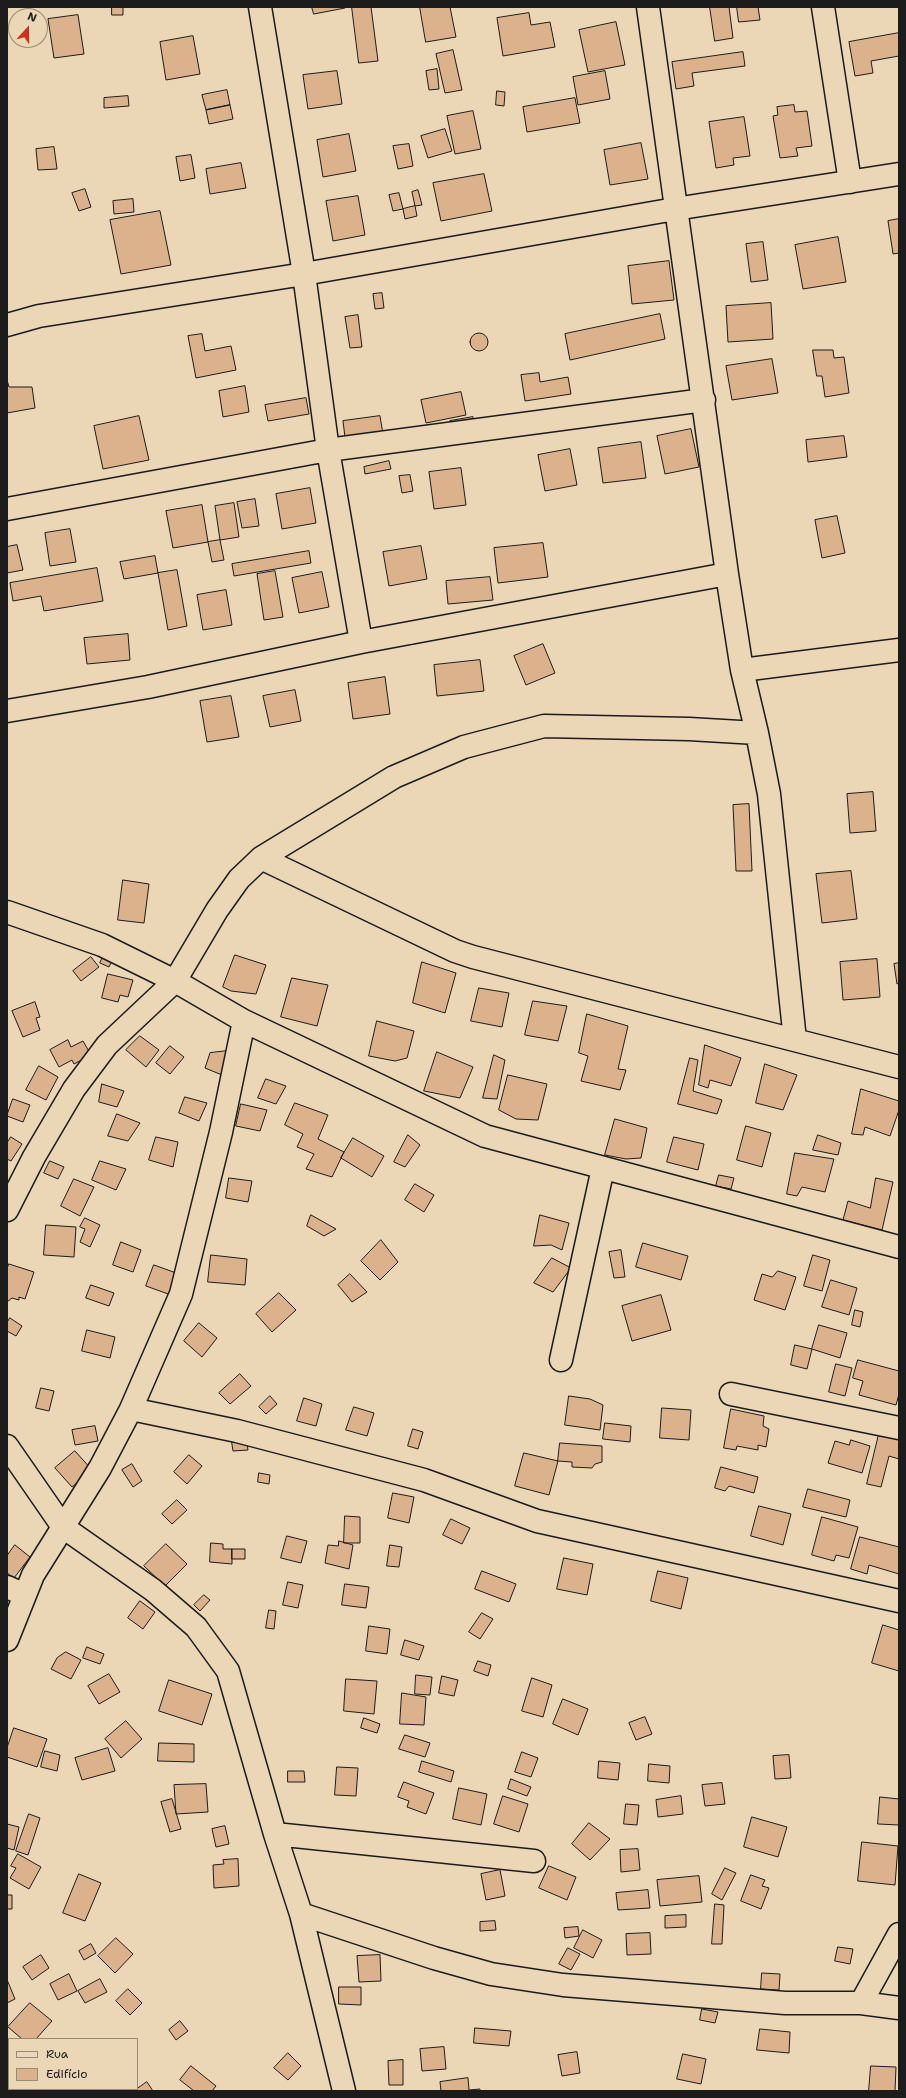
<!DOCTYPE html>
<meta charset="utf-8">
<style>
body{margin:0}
#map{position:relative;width:906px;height:2098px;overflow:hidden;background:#ebd6b5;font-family:"Shantell Sans",sans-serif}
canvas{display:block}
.frame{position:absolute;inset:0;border:8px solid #1c1c1c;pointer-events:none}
.legend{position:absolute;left:8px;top:2038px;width:130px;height:52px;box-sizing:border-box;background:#ebd6b5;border:1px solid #988c78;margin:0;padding:5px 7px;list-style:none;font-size:12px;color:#1c1c1c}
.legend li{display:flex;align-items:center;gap:8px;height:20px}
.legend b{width:20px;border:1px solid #988c78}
.north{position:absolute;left:8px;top:8px;width:40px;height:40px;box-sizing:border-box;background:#ebd6b5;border:1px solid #988c78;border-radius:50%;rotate:21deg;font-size:11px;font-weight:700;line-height:16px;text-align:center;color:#1c1c1c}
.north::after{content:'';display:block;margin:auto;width:14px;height:18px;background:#c8321e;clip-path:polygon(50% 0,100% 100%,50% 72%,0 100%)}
</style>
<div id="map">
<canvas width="906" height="2098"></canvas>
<div class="frame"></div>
<ul class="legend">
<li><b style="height:5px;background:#ebd6b5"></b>Rua</li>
<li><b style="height:11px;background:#dcb28c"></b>Edifício</li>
</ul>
<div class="north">N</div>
</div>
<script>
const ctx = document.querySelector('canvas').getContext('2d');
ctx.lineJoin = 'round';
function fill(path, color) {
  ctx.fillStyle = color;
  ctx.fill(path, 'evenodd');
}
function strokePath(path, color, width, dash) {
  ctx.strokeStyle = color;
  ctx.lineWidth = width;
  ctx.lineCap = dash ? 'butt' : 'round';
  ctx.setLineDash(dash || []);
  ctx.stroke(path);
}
const building = new Path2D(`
 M112 7H123V15H112Z
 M312 7H344L345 8 314 14Z
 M352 7H371L378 61 359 63Z
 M420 7H450L456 37 426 42Z
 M710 7H729L733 38 715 41Z
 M737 7H758L760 20 739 22Z
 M529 13 531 25 550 22 555 47 503 56 497 18Z
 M78 15 84 54 54 58 48 19Z
 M616 22 625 65 588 72 579 30Z
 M899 33V56L871 61 873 73 855 76 849 42Z
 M193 36 200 74 166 80 160 42Z
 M453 50 462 90 445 93 436 54Z
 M743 52 745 66 692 73 694 86 676 89 672 62Z
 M437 69 439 89 429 90 426 71Z
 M337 71 342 104 308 109 303 75Z
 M605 71 610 99 578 105 573 77Z
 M227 90 230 105 206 110 202 95Z
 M497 91 505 92 504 106 496 105Z
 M128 96 129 106 104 108V98Z
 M575 98 580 123 527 132 523 107Z
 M230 105 233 119 209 124 206 110Z
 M794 105 795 112 807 111 812 146 796 148 798 156 780 158 773 116 778 115 777 107Z
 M473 111 481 149 455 154 447 116Z
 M744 117 750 156 733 158 734 165 716 168 709 122Z
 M445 129 452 151 428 158 421 136Z
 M349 134 356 171 323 177 317 140Z
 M641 143 648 179 610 185 604 150Z
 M409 144 413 166 398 169 393 146Z
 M54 147 57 169 38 170 36 149Z
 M191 155 195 178 180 181 176 157Z
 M241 163 246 188 210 194 206 169Z
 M484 174 492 211 441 221 433 183Z
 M85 189 91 207 79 211 72 193Z
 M418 190 422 205 415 206 412 192Z
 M399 193 403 209 393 211 389 195Z
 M358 196 365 235 333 241 326 201Z
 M133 199 134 212 114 214 113 201Z
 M415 206 417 216 405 219 403 209Z
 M160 211 171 265 121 274 110 220Z
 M899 219V253L893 254 888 221Z
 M838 237 846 282 803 289 795 245Z
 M763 242 768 280 751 282 746 244Z
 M669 261 674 300 632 304 628 266Z
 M382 293 384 308 375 309 373 294Z
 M771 303 773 339 728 342 726 306Z
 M660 314 665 339 570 360 565 334Z
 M358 315 362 347 350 348 345 317Z
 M470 342a9 9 0 1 1 18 0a9 9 0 1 1-18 0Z
 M202 334 205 351 231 346 236 370 196 378 188 336Z
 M813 350H833L834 358 844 357 849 393 825 397 822 376H817Z
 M772 359 778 393 732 400 726 366Z
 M539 373 540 382 568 377 571 394 525 401 521 375Z
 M7 380 9 387H32L35 408 7 413Z
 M245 386 249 412 223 417 219 391Z
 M461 392 466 415 426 423 421 400Z
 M306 398 309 414 268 421 265 405Z
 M139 416 149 460 103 469 94 426Z
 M380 416 384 440 346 445 343 421Z
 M473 417 474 424 452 428 450 421Z
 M691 429 699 467 665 474 657 436Z
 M844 436 847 457 808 462 806 440Z
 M641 442 646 478 603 483 598 448Z
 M570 449 577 485 545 491 538 455Z
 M389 461 391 469 365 474 364 467Z
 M461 468 466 505 434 509 429 472Z
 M410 475 413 491 402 493 399 476Z
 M310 488 316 523 282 529 276 494Z
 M255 499 259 526 242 528 237 502Z
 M234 503 239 537 220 540 215 506Z
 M202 505 208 542 173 548 166 511Z
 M837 516 845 553 822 558 815 520Z
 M70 529 76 562 50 566 45 533Z
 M220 540 224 560 212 562 208 542Z
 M543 543 548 577 498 583 494 548Z
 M17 545 23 570 7 573V547Z
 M421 546 427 579 389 586 383 552Z
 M309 551 311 563 234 576 232 564Z
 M155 556 158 573 124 579 120 562Z
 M97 568 103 601 44 611 41 596 13 601 10 583Z
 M177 570 187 626 168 630 158 573Z
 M275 571 283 617 264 620 257 574Z
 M322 572 329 607 299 613 292 578Z
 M490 577 493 600 448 604 446 581Z
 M226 590 232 625 203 630 197 595Z
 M128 634 130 660 87 664 84 638Z
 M543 644 555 673 526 685 514 656Z
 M480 660 484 691 437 696 434 665Z
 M385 677 390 714 353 719 348 683Z
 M295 690 301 721 270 727 263 696Z
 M231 696 239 737 207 742 200 701Z
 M873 792 876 831 850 833 847 794Z
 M749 804 752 871H736L733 805Z
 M851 871 857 919 822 923 816 874Z
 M123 880 149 884 144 923 118 920Z
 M235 955 266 965 256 994 231 991 223 987Z
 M91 957 99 967 81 981 73 971Z
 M103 957 112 961 109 967 100 963Z
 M877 959 880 997 843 1000 840 962Z
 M422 962 456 973 445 1013 413 1003Z
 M899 963V983L897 984 894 964Z
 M108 974 133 980 128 997 120 995 118 1002 102 998Z
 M292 978 328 985 317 1026 281 1017Z
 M479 988 509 993 502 1027 471 1021Z
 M533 1001 567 1006 558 1041 525 1035Z
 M35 1002 40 1017 36 1018 40 1030 23 1037 12 1011Z
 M587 1014 628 1026 618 1069 626 1070 620 1090 581 1081 588 1056 579 1053Z
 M377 1021 414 1031 407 1058 395 1061 369 1056Z
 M140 1036 159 1050 146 1067 126 1050Z
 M68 1040 71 1047 83 1041 91 1055 74 1064 72 1060 59 1067 50 1050Z
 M705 1045 741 1058 731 1086 710 1080 708 1088 699 1085Z
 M170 1046 184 1057 170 1074 156 1063Z
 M227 1051 222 1075 205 1068 210 1053Z
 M437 1052 473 1067 460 1098 424 1091Z
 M494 1055 505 1060 497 1099 483 1098Z
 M690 1058 698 1060 693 1091 722 1100 717 1114 678 1104Z
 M765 1064 797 1075 783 1110 756 1103Z
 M39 1066 58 1077 46 1100 26 1090Z
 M508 1075 547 1084 538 1120 516 1119 499 1110Z
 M266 1079 286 1086 276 1104 258 1098Z
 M102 1084 124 1091 117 1107 99 1102Z
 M861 1089 899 1101V1110L890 1136 865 1127 863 1135 852 1134Z
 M185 1097 207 1103 199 1121 179 1113Z
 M13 1099 30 1105 23 1122 7 1116Z
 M295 1103 328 1115 318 1139 344 1152 332 1177 306 1169 314 1154 297 1147 303 1134 285 1125Z
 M241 1104 267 1110 260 1131 236 1126Z
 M117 1114 140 1123 128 1141 108 1136Z
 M615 1119 647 1128 641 1158 626 1159 605 1155Z
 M746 1126 771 1133 762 1167 737 1160Z
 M408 1135 420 1145 405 1167 394 1162Z
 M818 1135 841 1143 838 1155 813 1150Z
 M11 1137 22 1144 11 1161 7 1159V1143Z
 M156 1137 178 1142 173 1167 149 1160Z
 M674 1137 704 1144 698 1170 667 1162Z
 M353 1138 384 1156 372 1177 341 1158Z
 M795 1153 834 1159 825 1192 802 1187 797 1196 787 1194Z
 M50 1161 64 1167 58 1179 44 1173Z
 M100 1161 126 1169 116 1190 92 1180Z
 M719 1175 734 1178 731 1189 716 1186Z
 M229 1178 252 1181 248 1202 226 1198Z
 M876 1178 893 1182 882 1230 843 1220 848 1201 870 1208Z
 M74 1179 94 1187 80 1216 61 1206Z
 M415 1184 434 1195 424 1212 405 1200Z
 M311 1215 336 1229 324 1236 307 1226Z
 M540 1215 569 1223 562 1250 551 1245 534 1246Z
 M85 1218 100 1225 90 1247 80 1242 85 1229 80 1227Z
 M46 1225 76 1227 74 1257 44 1255Z
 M381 1240 398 1262 380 1280 361 1261Z
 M121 1242 141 1250 133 1272 113 1265Z
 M643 1243 688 1256 681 1280 636 1267Z
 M621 1250 625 1277 614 1278 609 1252Z
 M211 1255 247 1259 245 1285 208 1282Z
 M813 1255 830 1260 822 1291 804 1286Z
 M552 1258 571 1268 553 1292 534 1283Z
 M9 1264 34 1272 25 1299 19 1297V1300L12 1298 7 1302V1269Z
 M154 1265 179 1274 171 1295 146 1286Z
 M778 1271 796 1277 785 1310 754 1300 762 1274 772 1277Z
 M350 1274 367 1292 352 1302 338 1285Z
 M831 1280 857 1288 849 1315 822 1307Z
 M91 1285 114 1293 109 1306 86 1298Z
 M279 1293 296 1310 272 1332 256 1314Z
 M661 1295 671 1330 632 1341 622 1306Z
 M855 1310 863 1312 860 1327 852 1325Z
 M10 1318 22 1326 16 1336 7 1331V1323Z
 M199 1323 217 1338 202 1357 184 1341Z
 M819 1325 847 1333 840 1358 812 1349Z
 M87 1330 115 1337 110 1358 82 1351Z
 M795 1345 812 1349 807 1369 791 1365Z
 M858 1360 899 1371V1394L896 1405 859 1395 863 1381 853 1378Z
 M836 1364 852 1368 845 1396 829 1392Z
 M240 1374 251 1386 230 1404 219 1393Z
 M41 1388 54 1391 49 1411 36 1408Z
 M270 1396 277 1404 266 1414 259 1407Z
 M569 1396 590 1399 603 1405 600 1430 565 1425Z
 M304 1398 322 1404 316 1426 297 1421Z
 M354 1407 374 1413 367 1436 346 1430Z
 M662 1408 691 1410 689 1440 660 1438Z
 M731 1409 764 1416 763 1426 769 1429 766 1447 758 1445V1450L737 1446 736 1450 724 1448Z
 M605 1423 631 1426 630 1442 603 1439Z
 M95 1426 98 1441 75 1445 72 1430Z
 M413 1429 423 1432 418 1449 408 1446Z
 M879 1434 899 1439V1459L889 1456 881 1487 867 1484Z
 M246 1436 248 1450 233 1451 231 1438Z
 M851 1440 870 1446 862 1473 828 1463 835 1441 849 1445Z
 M560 1443 602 1446V1462L595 1464 592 1468 572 1467V1462L558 1461Z
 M75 1451 92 1470 72 1487 55 1468Z
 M524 1453 558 1461 549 1495 515 1486Z
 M189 1455 202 1466 187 1484 174 1472Z
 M132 1464 142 1481 133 1487 122 1470Z
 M721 1467 758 1477 754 1493 729 1486 725 1491 715 1488Z
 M259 1473 270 1475 269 1484 258 1482Z
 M808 1489 850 1500 846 1517 803 1507Z
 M393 1493 414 1497 409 1523 388 1518Z
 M177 1500 187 1510 172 1524 162 1514Z
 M759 1506 791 1514 783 1545 751 1536Z
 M345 1516 360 1517V1543H344Z
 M822 1517 858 1527 849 1558 836 1555 834 1561 812 1555Z
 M451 1519 470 1528 462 1544 443 1535Z
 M287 1536 307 1541 301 1563 281 1558Z
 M860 1537 899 1547V1574L869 1565 867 1574 851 1569Z
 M339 1541 353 1545 349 1569 325 1563 328 1545 338 1546Z
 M211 1543 223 1544V1549H232V1564L210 1562Z
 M166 1544 187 1564 165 1586 144 1566Z
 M15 1545 30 1557 14 1578 7 1573V1556Z
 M390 1545 402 1547 399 1567 387 1566Z
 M232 1549H245V1559H232Z
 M564 1558 593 1564 587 1595 557 1589Z
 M482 1571 516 1584 509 1602 475 1589Z
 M658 1571 688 1578 681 1609 651 1601Z
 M288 1582 303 1585 298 1608 283 1605Z
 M345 1584 369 1587 366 1608 342 1605Z
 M204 1595 210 1600 200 1611 194 1605Z
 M140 1601 155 1612 143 1629 128 1618Z
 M269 1610 276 1611 274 1629 266 1628Z
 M482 1613 493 1619 480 1639 469 1632Z
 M883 1625 899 1630V1671L872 1663Z
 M369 1626 390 1629 387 1654 366 1651Z
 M405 1640 424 1646 419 1660 401 1655Z
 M87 1647 104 1654 100 1664 83 1658Z
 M66 1652 81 1660 71 1679 51 1669 57 1658Z
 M478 1661 491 1665 488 1676 474 1671Z
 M109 1674 120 1692 99 1704 88 1686Z
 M416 1675 432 1677 430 1695 415 1694Z
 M442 1676 458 1680 454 1696 439 1693Z
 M532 1678 552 1685 543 1717 522 1711Z
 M346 1679 377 1681 374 1714 344 1711Z
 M169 1680 212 1694 202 1725 159 1711Z
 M402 1693 426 1697 424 1725 400 1724Z
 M563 1699 588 1709 578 1735 553 1724Z
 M645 1717 652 1734 636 1740 629 1723Z
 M364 1718 380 1724 377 1733 361 1728Z
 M126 1721 142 1739 121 1758 105 1739Z
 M14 1728 47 1739 37 1767 7 1757V1748Z
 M405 1735 430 1743 425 1757 399 1749Z
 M159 1743 194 1744V1762L158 1761Z
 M108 1748 115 1771 82 1780 75 1758Z
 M45 1751 60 1755 57 1771 41 1767Z
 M522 1752 538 1758 531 1777 515 1772Z
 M789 1755 791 1778 775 1779 773 1756Z
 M422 1761 454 1771 451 1782 419 1772Z
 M599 1761 620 1763 618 1780 598 1778Z
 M649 1764 670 1766 669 1783 648 1781Z
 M337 1767 358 1768 356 1796 335 1795Z
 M288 1771H304L305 1782H288Z
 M511 1779 531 1787 527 1796 508 1789Z
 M404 1782 434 1793 426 1814 407 1807 409 1801 398 1797Z
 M722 1783 725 1804 705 1806 702 1785Z
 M206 1784 208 1812 176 1814 174 1785Z
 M459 1788 487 1794 481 1825 453 1819Z
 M503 1796 528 1804 519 1832 494 1824Z
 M681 1796 683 1814 658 1817 656 1800Z
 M880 1797 899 1799V1825L878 1824Z
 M172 1799 181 1829 170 1832 161 1802Z
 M626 1804 639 1805 637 1825 624 1824Z
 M29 1814 40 1818 28 1855 16 1851Z
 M752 1817 787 1827 778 1857 744 1847Z
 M589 1823 610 1839 590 1860 572 1844Z
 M7 1824 19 1827 14 1850 7 1848Z
 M225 1826 229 1844 216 1847 212 1829Z
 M862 1842 898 1846 895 1885 858 1881Z
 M638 1849 640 1870 621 1872 620 1850Z
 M18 1854 41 1867 29 1889 10 1878 16 1868 11 1866Z
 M238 1859 239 1886 214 1888 213 1865 224 1864 223 1860Z
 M549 1866 576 1877 567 1900 539 1888Z
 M725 1868 736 1873 722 1900 712 1894Z
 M500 1870 505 1896 486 1900 481 1874Z
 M79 1874 101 1883 85 1921 63 1913Z
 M751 1875 765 1880 762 1886 769 1888 761 1909 741 1901Z
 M699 1876 702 1902 660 1906 657 1880Z
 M648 1890 650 1908 618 1910 616 1893Z
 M7 1895H12V1909H7Z
 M715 1904 724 1905 722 1944H712Z
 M686 1915V1927L665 1928V1916Z
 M495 1921 496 1930 480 1931V1922Z
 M578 1927 579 1936 565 1938 564 1928Z
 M583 1930 602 1940 593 1958 574 1948Z
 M650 1933 651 1954 627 1955 626 1934Z
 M116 1938 133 1954 115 1973 98 1956Z
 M91 1944 96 1953 84 1960 79 1951Z
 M838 1947 853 1949 850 1964 835 1961Z
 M568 1948 580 1954 571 1970 559 1964Z
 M41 1955 49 1968 32 1980 23 1967Z
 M380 1955 381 1981 359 1982 357 1956Z
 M762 1973 780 1974 779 1990 761 1989Z
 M69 1974 77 1991 58 2000 50 1984Z
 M100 1979 107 1992 85 2003 78 1991Z
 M8 1982 15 1999 7 2003V1983Z
 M339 1987H361V2005L339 2004Z
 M128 1989 142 2003 130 2015 116 2001Z
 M30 2003 52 2021 36 2039H22L8 2027Z
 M702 2009 718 2012 715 2023 700 2020Z
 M180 2021 188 2031 176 2040 169 2030Z
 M475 2028 511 2031 509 2046 474 2043Z
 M760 2029 790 2032 789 2053 757 2050Z
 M444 2047 446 2069 422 2071 420 2049Z
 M577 2052 580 2073 562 2076 558 2055Z
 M288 2053 301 2066 288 2080 274 2068Z
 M683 2054 706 2059 701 2084 677 2079Z
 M403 2060V2085H389L388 2061Z
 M191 2066 216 2086 212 2091H194L180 2080Z
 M871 2066 896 2067 895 2091H869Z
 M468 2078 469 2090 480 2089V2091H441L440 2082Z
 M147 2082 153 2091H134Z
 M19 2089H56L59 2091H18Z`);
fill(building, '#dcb28c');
strokePath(building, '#1c1c1c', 1);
const street = new Path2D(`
 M260 7 304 274 328 450 361 642
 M648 7 727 574 742 670 757 733 769 794 795 1040
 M823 7 850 182
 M7 325 39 316 304 274 675 209 899 174
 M7 509 328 450 704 400
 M742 670 899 650
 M7 711 148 687 361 642 727 574
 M261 858 455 951 473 957 899 1067
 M7 912 102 945 175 981 244 1021 485 1136 899 1247
 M7 1210 34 1157 74 1089 107 1045 175 981 217 910 239 879 261 858 394 777 464 747 544 726 689 729 757 733
 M561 1360 603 1168
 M731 1394 899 1428
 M131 1409 237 1431 424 1480 537 1521 899 1601
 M7 1446 63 1527 153 1590 196 1627 228 1671 275 1834 301 1914 344 2091
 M7 1587 25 1595
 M7 1640 33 1575 100 1468 131 1409 181 1294 221 1132 244 1021
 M275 1834 534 1861
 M301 1914 434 1958 491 1974 563 1985 785 2003H861L899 2008
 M861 2003 899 1934`);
strokePath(street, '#1c1c1c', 25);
strokePath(street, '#ebd6b5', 22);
</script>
